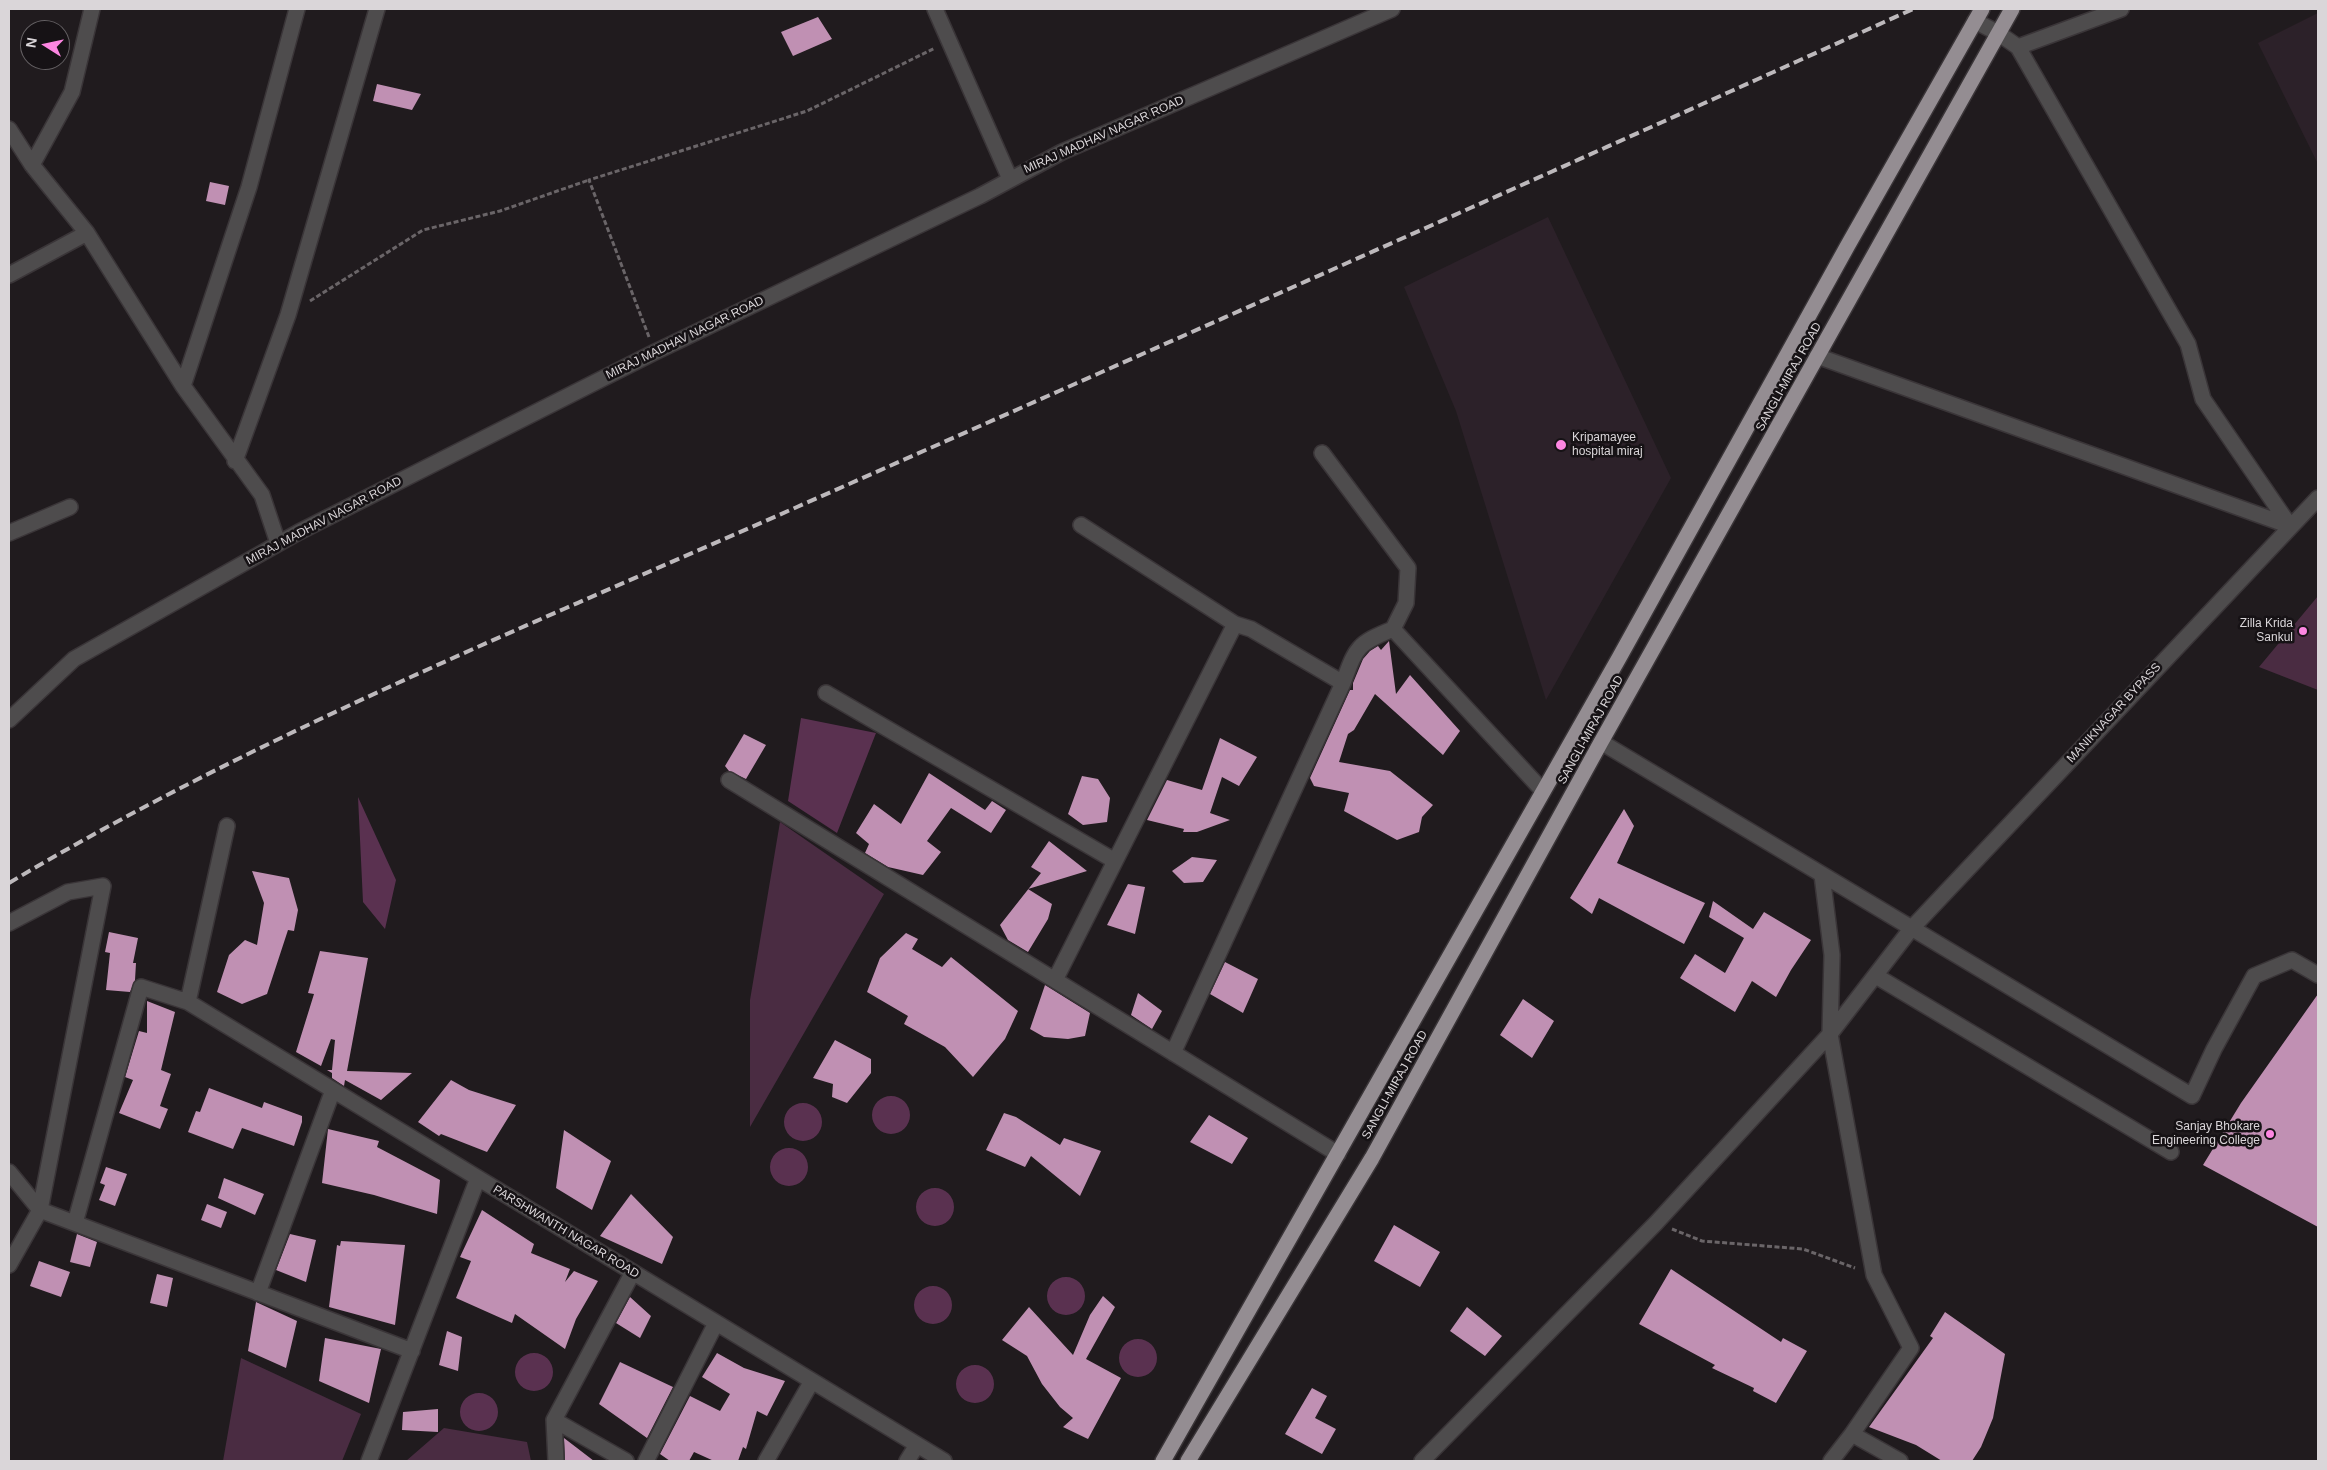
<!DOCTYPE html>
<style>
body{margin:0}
#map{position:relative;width:2327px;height:1470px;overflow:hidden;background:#201b1e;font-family:Arial,sans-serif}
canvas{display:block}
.frame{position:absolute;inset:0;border:10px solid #dad6d9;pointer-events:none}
.north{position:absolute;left:20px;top:20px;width:50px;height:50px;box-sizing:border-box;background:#161215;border:1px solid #646063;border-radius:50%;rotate:280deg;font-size:14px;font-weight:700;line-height:20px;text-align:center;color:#dad6d9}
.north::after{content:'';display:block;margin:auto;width:18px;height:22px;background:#fd86e1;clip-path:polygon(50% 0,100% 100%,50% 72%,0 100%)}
</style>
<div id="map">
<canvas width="2327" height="1470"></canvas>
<div class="frame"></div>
<div class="north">N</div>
</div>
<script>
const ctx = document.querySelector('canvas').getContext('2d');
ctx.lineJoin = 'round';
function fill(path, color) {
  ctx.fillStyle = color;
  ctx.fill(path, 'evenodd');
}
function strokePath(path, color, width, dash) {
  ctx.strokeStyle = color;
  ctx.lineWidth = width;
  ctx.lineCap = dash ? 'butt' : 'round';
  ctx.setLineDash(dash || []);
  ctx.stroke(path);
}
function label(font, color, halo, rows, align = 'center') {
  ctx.font = font + ' Arial,sans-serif';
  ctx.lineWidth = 5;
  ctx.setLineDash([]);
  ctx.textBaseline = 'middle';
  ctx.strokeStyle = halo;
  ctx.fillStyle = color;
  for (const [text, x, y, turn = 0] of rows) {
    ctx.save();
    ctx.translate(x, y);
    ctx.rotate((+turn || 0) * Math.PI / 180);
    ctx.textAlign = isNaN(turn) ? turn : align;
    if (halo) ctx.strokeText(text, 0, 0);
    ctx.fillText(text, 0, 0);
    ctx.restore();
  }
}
fill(new Path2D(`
 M2318 13V164L2258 43Z
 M1548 217 1671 478 1546 700 1456 411 1404 287Z`), '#2c2129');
fill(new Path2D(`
 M2318 596V690L2259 667Z
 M780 822 884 894 750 1127V1000Z
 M241 1358 361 1414 342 1461H223Z
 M444 1428 527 1442 531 1461H406Z`), '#4a2c42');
fill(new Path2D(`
 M801 718 876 733 837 833 788 801Z
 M358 797 396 880 385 929 363 902Z
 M872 1115a19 19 0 1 1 38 0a19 19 0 1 1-38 0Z
 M784 1122a19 19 0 1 1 38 0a19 19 0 1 1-38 0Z
 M770 1167a19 19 0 1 1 38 0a19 19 0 1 1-38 0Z
 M916 1207a19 19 0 1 1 38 0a19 19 0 1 1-38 0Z
 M1047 1296a19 19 0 1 1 38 0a19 19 0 1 1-38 0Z
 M914 1305a19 19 0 1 1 38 0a19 19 0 1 1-38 0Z
 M1119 1358a19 19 0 1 1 38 0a19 19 0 1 1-38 0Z
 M515 1372a19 19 0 1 1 38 0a19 19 0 1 1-38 0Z
 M956 1384a19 19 0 1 1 38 0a19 19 0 1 1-38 0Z
 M460 1412a19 19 0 1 1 38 0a19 19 0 1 1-38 0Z`), '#5a3150');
fill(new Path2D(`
 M818 17 832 39 793 56 781 32Z
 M377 84 421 94 412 110 373 101Z
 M210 182 229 186 225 205 206 201Z
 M1389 641 1396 694 1410 675 1460 731 1443 755 1375 694 1354 730 1348 734 1339 762 1390 771 1433 805 1422 817 1419 832 1397 840 1344 811 1349 793 1314 786 1310 778 1350 690H1353V683L1363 659 1370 651 1378 646 1381 650Z
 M744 734 766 745 746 779 729 771 725 766Z
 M1220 738 1257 757 1239 786 1222 777 1210 813 1230 820 1197 832H1183L1184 829 1147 820 1167 780 1202 790Z
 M929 773 985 810 992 801 1006 810 991 833 951 808 927 841 941 852 923 875 888 867 865 853 869 844 856 833 874 804 901 824Z
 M1082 776 1098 779 1110 798 1107 822 1083 825 1068 814Z
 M1624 809 1634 826 1617 863 1705 903 1684 944 1599 898 1592 914 1570 898Z
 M1049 841 1087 871 1028 889 1052 904 1048 919 1028 952 1008 940 1000 925 1041 873 1031 867Z
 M1192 857 1217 860 1203 882 1184 883 1172 871Z
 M252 871 289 878 298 910 294 931 288 930 267 994 242 1004 217 992 229 955 245 940 257 945 264 903Z
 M1128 884 1145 887 1135 934 1107 925Z
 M1713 901 1753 929 1764 912 1811 940 1791 970 1776 997 1752 981 1735 1012 1680 978 1695 954 1725 973 1744 938 1709 917Z
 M109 932 138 938 133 963H136L135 980 130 992 106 990 110 953 105 952Z
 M906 933 918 939 912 949 942 967 951 957 1018 1011 1005 1039 973 1077 945 1047 904 1024 908 1016 867 992 880 958Z
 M320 951 368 958 347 1071 412 1073 381 1100 345 1080 344 1086 332 1078V1073L327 1070H332L335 1040 331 1039 321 1066 296 1052 314 994 308 993Z
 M1225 962 1258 979 1243 1013 1210 994Z
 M1045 985 1090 1013 1085 1036 1068 1039 1044 1037 1030 1029Z
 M1138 993 1162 1011 1152 1029 1131 1015Z
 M2318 994V1227L2203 1165 2241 1103Z
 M1523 999 1554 1021 1532 1058 1500 1035Z
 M147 1001 175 1012 161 1070 171 1074 160 1106 168 1109 160 1129 119 1113 133 1080 125 1077 139 1031 147 1033Z
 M835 1040 871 1059V1073L847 1103 832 1097 833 1084 813 1078Z
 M451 1080 469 1090 516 1105 487 1152 441 1134 439 1136 418 1122Z
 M209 1088 262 1108 264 1102 302 1116V1122L294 1146 242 1128 233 1149 188 1132 196 1111 200 1112Z
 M1004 1113 1016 1117 1060 1145 1064 1138 1101 1151 1080 1196 1031 1156 1025 1167 986 1150Z
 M1209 1115 1248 1138 1232 1164 1190 1142Z
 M328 1129 379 1141 377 1147 440 1180 437 1214 374 1195 322 1183Z
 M564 1130 611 1161 592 1210 556 1188Z
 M106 1167 127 1174 115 1206 99 1200 105 1185 100 1183Z
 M224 1178 264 1194 255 1215 218 1198Z
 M631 1194 673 1237 662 1264 600 1236Z
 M207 1204 227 1212 221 1228 201 1220Z
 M482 1210 534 1244 531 1253 570 1269 565 1282 574 1271 598 1281 576 1319 565 1349 515 1314 512 1323 456 1298 471 1261 460 1257Z
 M1394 1225 1440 1252 1420 1287 1374 1261Z
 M77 1234 97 1242 90 1267 70 1262Z
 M290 1234 316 1240 306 1282 276 1270Z
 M341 1241 405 1245 395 1325 329 1307 337 1245 340 1246Z
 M39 1261 70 1272 61 1297 30 1286Z
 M1671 1269 1781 1342 1783 1338 1807 1351 1776 1403 1753 1391 1754 1388 1712 1368 1715 1365 1639 1324Z
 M157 1274 173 1278 167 1307 150 1303Z
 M1103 1296 1115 1307 1086 1359 1121 1378 1088 1439 1063 1427 1073 1418 1060 1407 1042 1384 1027 1356 1002 1340 1029 1307 1073 1355 1090 1315Z
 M630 1297 651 1316 640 1338 616 1323Z
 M256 1302 297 1321 286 1368 248 1351Z
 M1467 1307 1502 1336 1485 1356 1450 1331Z
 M1945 1312 2005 1354 1993 1418 1981 1447 1972 1461H1942L1916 1445 1869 1427 1933 1338 1930 1336Z
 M447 1331 462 1337 458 1371 439 1365Z
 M325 1338 381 1349 369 1403 319 1381Z
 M717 1353 744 1368 785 1381 767 1416 757 1411 746 1449 743 1447 738 1461H714L694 1452 689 1461H670L660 1454 690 1396 720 1411 730 1394 702 1377Z
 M620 1362 673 1387 647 1438 599 1404Z
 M1312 1388 1327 1396 1315 1418 1336 1429 1322 1454 1285 1434Z
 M438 1409V1432L402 1430 403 1412Z
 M564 1438 594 1461H565Z`), '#c090b3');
const minor = new Path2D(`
 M935 9 1010 179
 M1975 21 1998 33 2018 47 2121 9
 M2018 47 2188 344 2203 399 2290 526
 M9 129 32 165 87 233 183 386 262 495 278 543
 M32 165 72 92 92 9
 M9 275 87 233
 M1817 356 2290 526
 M183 386 249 187 297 9
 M1322 453 1408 568 1406 603 1393 629
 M235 461 288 315 377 9
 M1081 525 1235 624
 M9 533 70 507
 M826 693 1115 861
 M9 720 74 659 299 532 655 352 980 196 1062 152 1392 9
 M1601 742 2192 1096 2214 1049 2254 976 2292 960 2318 975
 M729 780 1338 1154
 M1822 875 1832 955 1830 1034 1874 1275 1911 1348 1852 1434 1831 1461
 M9 923 68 892 103 886 40 1210 9 1265
 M1876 976 2171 1152
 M1055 980 1235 624 1251 629 1343 683
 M188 1002 227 826
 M1173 1053 1343 683C1356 648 1356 644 1393 629L1543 791
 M9 1172 40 1210 412 1351
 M75 1223 141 987 188 1002 944 1461
 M258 1293 333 1090
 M554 1420 626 1461
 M1852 1434 1900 1461
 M369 1461 478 1178
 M556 1461 554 1420 633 1272
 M646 1461 716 1323
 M766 1461 812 1381
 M907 1461 917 1445
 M1422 1461 1656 1223 1830 1034 1911 929 2318 498`);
const highway = new Path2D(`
 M1163 1461 1619 658 1848 245 1982 9
 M1188 1461 1372 1158 1601 742 2012 9`);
strokePath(minor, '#3a3538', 18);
strokePath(highway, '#3a3538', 18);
strokePath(new Path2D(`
 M310 301 423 230 500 211 589 180
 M649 337 589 180 807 111 935 48
 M1672 1229 1702 1241 1803 1249 1855 1268`), '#6a6568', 3, [5, 2.5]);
strokePath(minor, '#4e4c4d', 15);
strokePath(highway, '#948d92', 15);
strokePath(new Path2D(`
 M9 883C259 734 531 625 797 507 1170 342 1542 177 1913 9`), '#bdb9bc', 4, [10, 5]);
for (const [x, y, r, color] of [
 [1561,445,6,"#fd86e1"],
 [2303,631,5,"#fd86e1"],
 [2270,1134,5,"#fd86e1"]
]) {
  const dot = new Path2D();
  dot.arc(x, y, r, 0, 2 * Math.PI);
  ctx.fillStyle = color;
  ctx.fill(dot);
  strokePath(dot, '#161215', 2);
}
label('12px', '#dad6d9', '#161215', [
 ["MIRAJ MADHAV NAGAR ROAD",1104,135,-24],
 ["MIRAJ MADHAV NAGAR ROAD",685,338,-26],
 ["SANGLI-MIRAJ ROAD",1789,377,-61],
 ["MIRAJ MADHAV NAGAR ROAD",324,521,-28],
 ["MANIKNAGAR BYPASS",2114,713,-47],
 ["SANGLI-MIRAJ ROAD",1591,730,-61],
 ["SANGLI-MIRAJ ROAD",1395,1085,-61],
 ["PARSHWANTH NAGAR ROAD",566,1232,31]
]);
label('12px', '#dad6d9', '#161215', [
 ["Kripamayee",1572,438,"left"],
 ["hospital miraj",1572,452,"left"],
 ["Zilla Krida",2293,624],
 ["Sankul",2293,638],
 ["Sanjay Bhokare",2260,1127],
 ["Engineering College",2260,1141]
], 'right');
</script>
